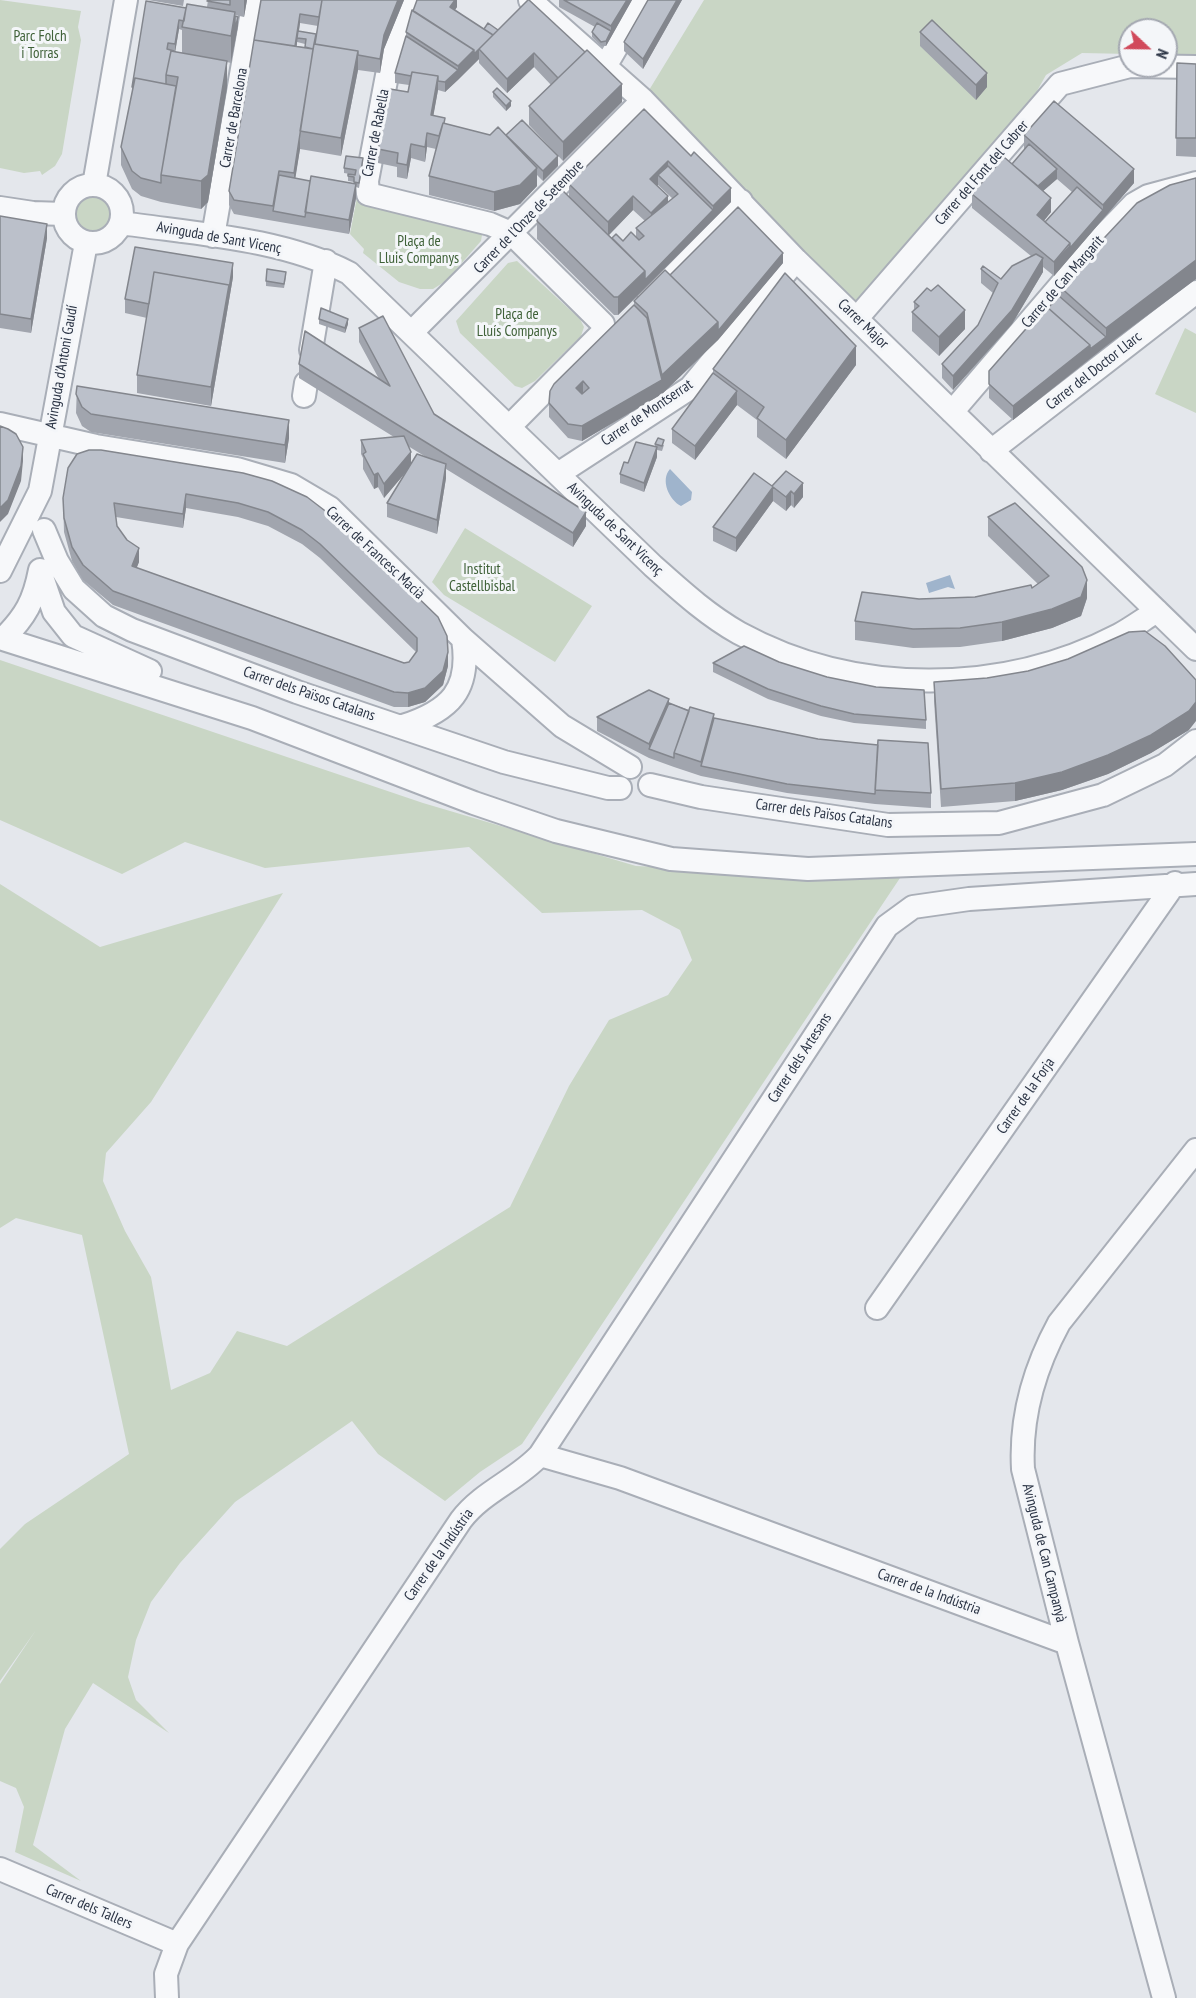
<!DOCTYPE html>
<meta charset="utf-8">
<style>
body{margin:0}
#map{position:relative;width:1196px;height:1998px;overflow:hidden;background:#e4e7ec;font-family:"PT Sans Narrow",sans-serif}
canvas{display:block}
.north{position:absolute;left:1118px;top:18px;width:60px;height:60px;box-sizing:border-box;background:#f4f6f9;border:2px solid #a4a8b1;border-radius:50%;rotate:112deg;font-size:16px;font-weight:700;line-height:24px;text-align:center;color:#2b3445}
.north::after{content:'';display:block;margin:auto;width:21px;height:27px;background:#d1495b;clip-path:polygon(50% 0,100% 100%,50% 72%,0 100%)}
</style>
<div id="map">
<canvas width="1196" height="1998"></canvas>
<div class="north">N</div>
</div>
<script>
const ctx = document.querySelector('canvas').getContext('2d');
ctx.lineJoin = 'round';
function fill(path, color) {
  ctx.fillStyle = color;
  ctx.fill(path, 'evenodd');
}
function strokePath(path, color, width, dash) {
  ctx.strokeStyle = color;
  ctx.lineWidth = width;
  ctx.lineCap = dash ? 'butt' : 'round';
  ctx.setLineDash(dash || []);
  ctx.stroke(path);
}
function label(font, color, halo, rows, align = 'center') {
  ctx.font = font + ' "PT Sans Narrow",sans-serif';
  ctx.lineWidth = 6;
  ctx.setLineDash([]);
  ctx.textBaseline = 'middle';
  ctx.strokeStyle = halo;
  ctx.fillStyle = color;
  for (const [text, x, y, turn = 0] of rows) {
    ctx.save();
    ctx.translate(x, y);
    ctx.rotate((+turn || 0) * Math.PI / 180);
    ctx.textAlign = isNaN(turn) ? turn : align;
    if (halo) ctx.strokeText(text, 0, 0);
    ctx.fillText(text, 0, 0);
    ctx.restore();
  }
}
fill(new Path2D(`
 M0 0 81 11 78 27 81 40 62 154 55 166 42 175 40 171 24 173 0 168Z
 M704 0H1196V54H1166V30H1130V54L1082 53 1046 75 1037 91 858 317 643 100Z
 M75 214a19 19 0 1 1 38 0a19 19 0 1 1-38 0Z
 M357 197 478 228 482 235 481 241 446 281 433 289H420L399 282 363 253 364 249 350 234Z
 M517 261 580 319 584 327 581 336 535 381 522 388 515 386 460 333 456 321 508 263Z
 M1185 328 1196 334V413L1155 394Z
 M465 528 592 606 555 662 444 595 432 582Z
 M0 660 423 803 636 866 900 878 522 1444 480 1472 445 1501 378 1454 352 1421 235 1502 180 1563 151 1602 136 1640 128 1677 136 1700 169 1733 93 1683 65 1729 33 1845 81 1881 15 1852 24 1807 16 1788 0 1781V1684L36 1630 0 1681V1549L25 1524 129 1454 82 1235 16 1218 0 1228V884L100 947 283 893 151 1102 106 1153 103 1181 125 1231 151 1277 171 1390 210 1373 237 1331 287 1346 510 1207 569 1086 609 1020 668 995 692 960 680 930 642 910 542 913 469 847 265 868 185 842 122 874 0 820Z`), '#c9d6c5');
fill(new Path2D(`
 M670 469 692 492 691 500 681 506C669 500 660 480 670 469Z
 M950 575 955 589 948 587 929 593 926 583Z`), '#9fb4cc');
const minor = new Path2D(`
 M412 0 388 70 367 181 368 194 490 224 511 233 603 324V332L509 427
 M530 0 643 100 796 260 1196 649
 M606 65 644 0
 M1130 66 1196 67
 M64 214a29 29 0 1 1 58 0a29 29 0 1 1-58 0Z
 M94 185 126 0
 M0 208 33 213 64 214
 M121 223C197 234 280 238 349 273L653 566C680 590 707 615 739 633 854 696 1002 696 1119 635 1132 628 1144 619 1157 611
 M213 236 254 0
 M649 294 741 201
 M858 317 1060 84 1130 66
 M412 332 643 100
 M311 350 326 261
 M304 396 306 383
 M952 412 1101 238 1134 204 1148 196 1196 183
 M0 424 96 446 237 469 291 485 330 508 463 639 562 726 630 767
 M991 451 1196 292
 M558 474 690 388 796 260
 M44 530 57 561 74 589 104 616 132 630 297 692 504 762 608 788H620
 M0 571 40 491 86 243
 M40 571 54 612 73 636 150 671
 M0 638 252 718 474 803 556 831 671 859 808 869 1196 854
 M3 639C26 616 34 601 40 570
 M403 726C450 711 471 690 463 639
 M650 785 701 797 888 825 999 823 1103 795 1165 765 1196 741
 M877 1308 1175 883
 M540 1455 620 1478 1067 1643
 M0 1869 177 1944
 M167 1998 166 1974 177 1944 461 1520C482 1492 517 1480 540 1455L887 926 913 907 969 899 1196 884
 M1164 1998 1067 1643 1023 1469C1020 1416 1034 1369 1059 1323L1196 1150`);
strokePath(minor, '#a9aeb7', 26);
strokePath(minor, '#f7f8fa', 22);
fill(new Path2D(`
 M148 0H184L183 6Z
 M208 0H247L244 17 235 15 238 26 231 63 227 62V88L208 202 201 209 161 202 141 196 132 189 121 165V147L132 92V87L186 8 207 7ZM179 29 182 30V53L175 52Z
 M261 0H404L384 49 380 73 358 70 341 156 300 149 295 178 310 181 354 183V182L348 181V174H350L344 173V168L363 162 359 188 356 187V198L349 234 234 214 229 205V191ZM300 23 318 26 316 34 299 31ZM297 42 305 44V47L297 46Z
 M457 0V7L455 10 484 29 498 30 622 102 563 161 529 125V106L551 85 534 67 507 93 479 63V59L445 92 438 90 433 116 445 124 490 135H506L558 166 543 181 537 175V186L520 204 494 211 429 195V176L436 149 427 147 425 162 411 158 407 179 397 177V167L378 163V149L408 92 409 85 395 83V73L406 36V32L413 11Z
 M559 0H632L606 46H601L592 37V32L595 27 559 7Z
 M648 0H682L643 69 624 51V42Z
 M920 32 987 87 976 100 920 46Z
 M1177 63 1196 64V157L1176 156Z
 M493 92 511 106 506 111 493 97Z
 M644 109 731 202 645 289 618 315H614L537 239V210L569 196V184ZM658 185 673 199 668 203 657 186ZM633 210 645 221 636 228V237L623 241 612 238 609 235Z
 M1024 135 1134 183 1054 276 1043 267V272L1012 324 953 390 942 378V364L978 325 993 293 981 283V269L1001 279 1031 256 972 208V194L1012 164 1024 150ZM1057 179 1072 192 1045 222 1044 221 1051 212 1043 191Z
 M0 216 47 238 31 333 0 328Z
 M783 263 718 340 662 394 582 441 568 438 549 417V403L634 305V301L670 275Z
 M233 277 211 406 137 393V375L147 318 125 313V299Z
 M286 277 284 288 266 286V281Z
 M1196 279 1090 359 1013 420 989 398V371L1059 296V286Z
 M914 302 965 329 939 356 912 331V312L914 309Z
 M319 319 348 324 345 333 319 324Z
 M359 328 434 414 586 526 573 547 446 469V478L437 534 387 517V503L406 472 384 498 378 487 374 489 363 469V458L361 454V440L394 437 299 378V364L379 379 359 342ZM408 446 426 457 411 464Z
 M856 365 786 459 757 437V420L737 405 695 460 672 443V429L713 373V369Z
 M77 386 289 438 285 463 91 432 82 426 76 413Z
 M655 444 664 445 662 451 657 450V457L644 492 620 483V474L628 463 655 447Z
 M786 471 803 497 794 508 791 505 786 511 773 501 736 552 713 541V527L772 486Z
 M272 481 448 666 443 685 425 702 408 707H394L113 605 83 580 72 561 64 532 63 498ZM186 508 238 517 268 526 302 544 320 558 416 652 409 662 404 663 136 568 139 562 117 526 116 517 183 528Z
 M988 517 1087 598 1081 616 1052 628 1002 641 960 647 913 648 855 640V621L919 599 975 597 1032 588 1038 584 988 536Z
 M779 662 926 720V729L854 723 821 716 768 699 713 672V663Z
 M934 682 1189 730 1151 753 1108 774 1062 790 1015 801 941 807 934 701Z
 M669 703 931 793V808L875 804 787 793 701 776 674 767 649 758 597 731V717Z`), '#a1a5ae');
fill(new Path2D(`
 M244 0H247L244 17Z
 M398 0H404L384 49 380 73V59L384 35Z
 M455 0H457V7L450 17V7Z
 M627 0H632L606 46V41L611 31V26Z
 M677 0H682L643 69V59Z
 M235 12V29L238 17V26L231 63V36Z
 M300 14V23L295 56V46Z
 M179 20V29L175 53V44Z
 M474 50H479V59L458 80V66Z
 M358 51V70L341 156V138Z
 M534 53V67L507 93V79Z
 M227 61V88L208 202 201 209V181Z
 M458 70V80L445 92V82Z
 M987 73V87L976 100V85Z
 M438 76V90L431 129V115Z
 M622 84V102L563 161V142Z
 M511 101V106L506 111V106Z
 M427 133V147L425 162V147Z
 M300 137V149L294 187V173Z
 M411 144V158L407 179V165Z
 M558 156V166L543 181V171Z
 M668 161V175H658V185L650 193V179Z
 M537 168V186L520 204 494 211V192Z
 M1057 169V179L1035 198V189Z
 M1134 169V183L1054 276V262L1103 210V205Z
 M356 184V198L349 234V220Z
 M731 188V202L618 315V297L645 271 713 210V206Z
 M633 196V210L608 236V222Z
 M668 196V210L651 227V213Z
 M1051 198V212L1037 229V215Z
 M47 224V238L31 333V319Z
 M783 253V263L718 340 662 394V375L718 322Z
 M1043 258V272L1012 324 953 390V376Z
 M1196 260V279L1106 346V328Z
 M233 263V277L211 406V387Z
 M965 310V329L939 356V337Z
 M348 319V324L345 333V328Z
 M1106 337V346L1013 420V406L1090 345Z
 M856 346V365L786 459V440Z
 M662 380V394L582 441V426Z
 M583 381V396L576 388Z
 M737 391V405L695 460V446Z
 M289 420V438L285 463V445Z
 M23 447V461L21 481 8 514 0 522V508Z
 M657 447V457L644 492V483Z
 M411 452V466L384 498V484Z
 M446 464V478L437 534V520Z
 M378 473V487L374 489V475Z
 M803 483V497L794 508V494Z
 M773 487V501L736 552V538Z
 M791 491V505L786 511V497Z
 M186 494V508L183 528V514Z
 M586 512V526L573 547V533Z
 M139 548V562L132 580V566Z
 M1087 580V598L1081 616 1052 628 1002 641V622Z
 M448 652V666L443 685 425 702 408 707V693Z
 M669 699V713L649 749V744Z
 M1196 702V721L1189 730 1151 753 1108 774 1062 790 1015 801V783Z
 M714 714V728L701 766V776V762Z`), '#83868d');
const building = new Path2D(`
 M208 0H230V5L207 1Z
 M261 0H322L319 17 300 14 295 46 254 40Z
 M322 0H398L384 35 380 59 358 55V51L315 44Z
 M417 0H455L450 7 493 35 474 54V50L413 11Z
 M528 0H529L585 52 558 78 534 53 507 79 479 49Z
 M564 0H627L611 26Z
 M648 0H677L643 59 624 42Z
 M146 1 186 8 184 21 179 20 175 44 168 43 167 49 174 51H171L166 75V84L135 78 133 87H132Z
 M187 4 235 12 231 36 182 27Z
 M412 10 474 50 458 66 406 32Z
 M235 16 238 17 235 29Z
 M932 20 987 73 976 85 920 32Z
 M488 23 498 30 493 35 484 29Z
 M597 23 611 31 606 41 601 42 592 32Z
 M298 31 316 34 313 49 305 47 306 39 297 38Z
 M406 36 458 70 445 82 438 81V76L412 72 411 76 395 73Z
 M254 40 313 49 294 173 279 171 273 206 234 200 229 191Z
 M314 44 358 51 341 138 300 131Z
 M587 50 622 84 563 142 529 106Z
 M171 51 227 61 208 175 201 181 161 175 178 77 166 75Z
 M1177 63 1196 64V138H1176Z
 M412 72 438 76 431 115 445 118 444 123H443L439 136 427 133 425 147 411 144 407 165 397 163 398 153 378 149 390 89 408 92Z
 M135 78 176 86 161 175V183L141 178 132 171 121 147Z
 M497 88 511 101 506 106 493 92Z
 M1054 101 1134 169 1103 205 1024 135Z
 M644 109 691 156 694 152 731 188 713 206 668 161 650 179 668 196 651 213 633 196 608 222 569 184Z
 M522 120 558 156 543 171 506 135Z
 M443 123 490 135 498 127 537 168 520 185 494 192 429 176Z
 M1029 144 1057 169 1038 186 1012 164Z
 M346 156 363 158 359 183 354 182V177L348 176V174L355 175 356 170 344 168Z
 M1004 157 1051 198 1037 215 1070 243 1054 262 972 194Z
 M668 166 713 210 645 280V271L612 238 616 234 623 241 631 232 639 240 644 236 636 228 678 194 658 175Z
 M279 175 310 181 305 217 273 211Z
 M311 176 356 184 349 220 305 212Z
 M1196 178V260L1106 328 1059 286 1137 203 1170 185Z
 M1077 187 1103 210 1070 248V243L1045 222Z
 M560 188 645 271 618 297H614L537 221V210Z
 M738 207 783 253 718 331V322L670 275Z
 M0 216 47 224 31 319 0 314Z
 M135 247 233 263 229 289V285L154 272 149 304 125 299Z
 M1036 254 1043 258 1012 310 953 376 942 364 978 325 998 283 981 269 983 266 1001 279 1012 266Z
 M267 269 286 272 284 284 266 281Z
 M665 270 718 322 662 375 647 313 634 301Z
 M154 272 229 285 211 387 137 375Z
 M785 273 856 346 786 440 757 418 764 407 713 369Z
 M938 285 965 310 939 337 912 312 919 306 914 302 927 288 931 291Z
 M1059 296 1106 337 1090 349V345L1048 308Z
 M634 305 647 318 662 380 582 426 568 424 549 403 550 391 554 384ZM583 381 589 388 582 394 576 388Z
 M1046 306 1090 345 1013 406 989 384V371Z
 M321 308 348 319 345 328 319 319Z
 M383 316 434 414 586 512 573 533 299 364 305 331 390 386 359 328Z
 M713 373 737 391 695 446 672 429Z
 M77 386 289 420 285 445 91 414 82 407 76 394Z
 M0 426 8 429 16 434 23 447 21 466 8 500 0 508Z
 M404 436 411 452 384 484 378 473 374 475 363 454 366 452 361 440Z
 M658 438 664 440 662 446 655 444Z
 M636 442 657 447 644 483 620 474 624 462 628 463Z
 M89 450H101L243 473 272 481 307 497 341 523 438 617 447 636 448 652 443 671 425 688 408 693 394 692 113 591 83 565 72 547 64 518 63 498 68 468 77 454ZM186 494 238 503 268 512 302 530 320 544 417 638V651L409 662 404 663 132 566 139 548 127 540 117 526 114 503 183 514Z
 M417 454 446 464 437 520 387 503Z
 M786 471 803 483 794 494 791 491 786 497 773 487 736 538 713 527 754 473 772 486Z
 M1015 503 1082 567 1087 580 1081 597 1052 609 1002 622 960 628 913 629 855 621 862 592 919 599 975 597 1031 585 1032 588 1049 576 988 517Z
 M1145 631 1165 646 1196 680V702L1189 711 1151 735 1108 755 1062 772 1015 783 941 789 934 682 987 678 1028 671 1068 659 1129 632Z
 M744 646 779 662 827 677 876 687 924 690 926 720 854 714 821 706 768 689 713 663Z
 M649 690 669 699 649 744 597 717Z
 M669 703 689 711 674 753V758L649 749Z
 M690 707 714 714 701 762 674 753Z
 M714 718 818 739 878 745 875 794 787 784 701 766Z
 M878 740 928 743 931 793 875 790Z`);
fill(building, '#bbc0ca');
strokePath(building, '#83868d', 1.5);
label('15px', '#3f6138', '#f4f6f9', [
 ["Parc Folch",40,37],
 ["i Torras",40,54],
 ["Plaça de",419,242],
 ["Lluis Companys",419,259],
 ["Plaça de",517,315],
 ["Lluís Companys",517,332],
 ["Institut",482,570],
 ["Castellbisbal",482,587]
]);
label('15px', '#2b3445', '#f4f6f9', [
 ["Carrer de Barcelona",234,118,-80],
 ["Carrer de Rabella",376,133,-79],
 ["Carrer del Font del Cabrer",982,173,-49],
 ["Carrer de l'Onze de Setembre",529,217,-46],
 ["Avinguda de Sant Vicenç",219,238,10],
 ["Carrer de Can Margarit",1063,282,-49],
 ["Carrer Major",863,324,44],
 ["Avinguda d'Antoni Gaudí",62,367,-80],
 ["Carrer del Doctor Llarc",1094,371,-38],
 ["Carrer de Montserrat",647,413,-34],
 ["Avinguda de Sant Vicenç",615,529,44],
 ["Carrer de Francesc Macià",375,553,43],
 ["Carrer dels Països Catalans",309,694,19],
 ["Carrer dels Països Catalans",824,814,8],
 ["Carrer dels Artesans",800,1058,-57],
 ["Carrer de la Forja",1026,1096,-55],
 ["Avinguda de Can Campanyà",1044,1553,76],
 ["Carrer de la Indústria",439,1555,-55],
 ["Carrer de la Indústria",929,1592,20],
 ["Carrer dels Tallers",89,1907,23]
]);
</script>
